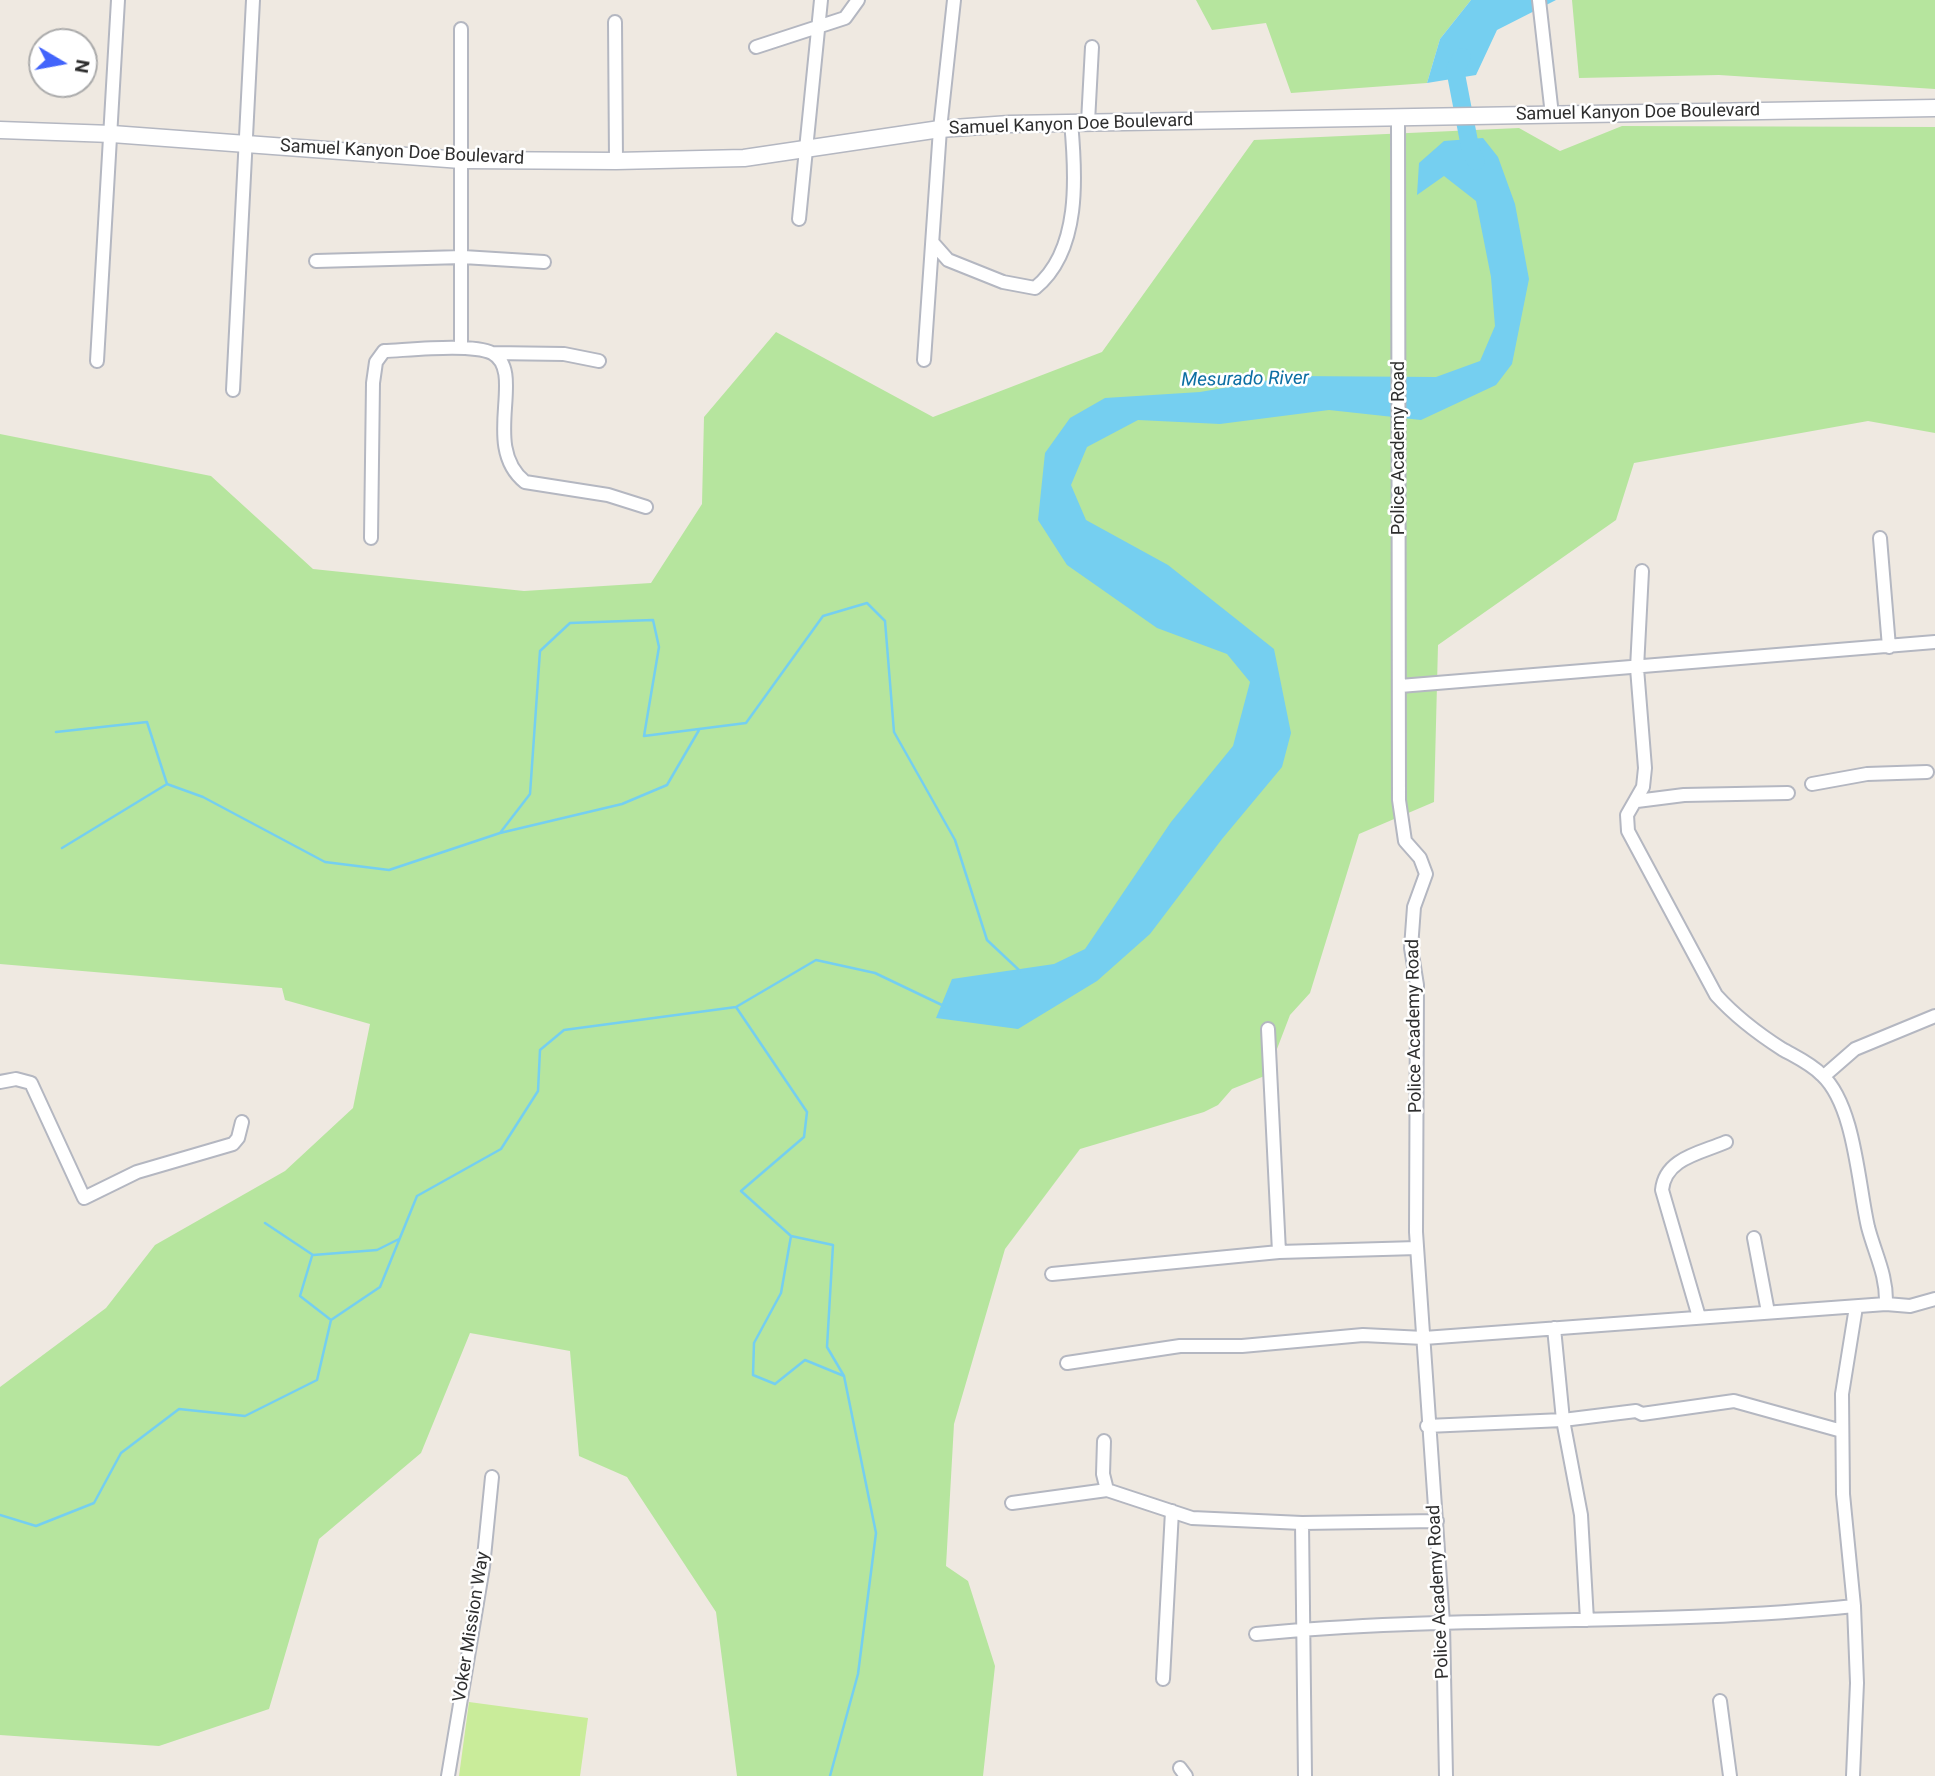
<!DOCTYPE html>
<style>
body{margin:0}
#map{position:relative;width:1935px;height:1776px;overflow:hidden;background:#efe9e1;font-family:Roboto,sans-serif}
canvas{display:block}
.north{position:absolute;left:28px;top:28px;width:70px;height:70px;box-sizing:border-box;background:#fff;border:2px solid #ababab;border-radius:50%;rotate:100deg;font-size:19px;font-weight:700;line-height:28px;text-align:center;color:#2e2e2e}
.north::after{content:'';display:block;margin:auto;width:24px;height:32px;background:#4264fb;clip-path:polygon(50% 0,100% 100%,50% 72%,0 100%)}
</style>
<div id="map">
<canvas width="1935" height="1776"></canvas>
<div class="north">N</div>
</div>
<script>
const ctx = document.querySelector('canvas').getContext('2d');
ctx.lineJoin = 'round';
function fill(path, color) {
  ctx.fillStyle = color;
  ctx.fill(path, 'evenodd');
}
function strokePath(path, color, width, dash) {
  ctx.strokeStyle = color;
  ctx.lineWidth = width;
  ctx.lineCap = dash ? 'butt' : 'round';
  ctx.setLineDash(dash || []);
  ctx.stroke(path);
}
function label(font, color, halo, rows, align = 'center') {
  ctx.font = font + ' Roboto,sans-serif';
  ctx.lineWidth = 5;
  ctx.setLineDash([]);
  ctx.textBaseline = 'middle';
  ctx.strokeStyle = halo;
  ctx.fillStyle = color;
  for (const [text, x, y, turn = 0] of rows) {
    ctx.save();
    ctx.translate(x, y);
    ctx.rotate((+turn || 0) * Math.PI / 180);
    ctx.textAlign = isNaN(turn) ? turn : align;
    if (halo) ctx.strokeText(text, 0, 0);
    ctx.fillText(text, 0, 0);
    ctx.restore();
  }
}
fill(new Path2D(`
 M1196 0H1471L1440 39 1427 83 1291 93 1266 23 1212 30Z
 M1572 0H1935V89L1719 75 1579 78Z
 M1622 126 1935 127V433L1868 421 1634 463 1616 520 1438 645 1434 802 1359 834 1310 993 1290 1015 1267 1075 1232 1089 1218 1105 1204 1112 1080 1149 1005 1249 954 1424 946 1566 968 1581 995 1666 983 1776H737L716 1612 627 1477 579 1456 570 1351 470 1333 421 1453 319 1539 269 1709 159 1746 0 1735V1387L106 1308 155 1245 285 1171 353 1108 370 1024 285 1000 282 988 0 964V434L211 476 313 569 524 591 651 583 702 504 704 417 776 332 933 417 1102 352 1254 140 1519 128 1560 151Z`), '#b6e59e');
fill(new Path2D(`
 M469 1702 588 1718 580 1776H459Z`), '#c9ec9a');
fill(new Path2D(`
 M1471 0H1556L1497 30 1476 75 1427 83 1440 39Z
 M1483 138 1498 157 1515 204 1529 279 1512 364 1496 385 1421 420 1329 410 1220 424 1138 420 1087 447 1071 485 1086 520 1168 565 1274 649 1291 733 1282 767 1222 839 1150 934 1097 981 1018 1029 936 1018 952 979 1054 964 1085 949 1171 822 1233 746 1250 682 1227 654 1157 628 1067 565 1038 520 1045 453 1070 418 1105 398 1200 392 1293 376 1436 377 1480 361 1495 326 1491 277 1476 201 1444 176 1417 195 1419 163 1444 141Z`), '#75cff0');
strokePath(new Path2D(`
 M56 732 147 722 167 784
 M500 833 622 804 667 785 699 730
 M62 848 167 784 203 797 325 862 389 870 500 833 530 794 540 651 570 623 653 620 659 647 644 736 746 723 823 616 867 603 885 621 894 732 955 840 987 940 1020 971
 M736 1007 807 1112 804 1137 741 1191 791 1236 833 1245 827 1347 844 1376 876 1533 858 1674 830 1776
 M265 1223 313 1255 377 1250 399 1239
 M791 1236 781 1293 754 1343 753 1375 775 1384 805 1360 844 1376
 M312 1256 300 1296 331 1320
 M0 1515 36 1526 94 1503 121 1453 179 1409 245 1416 317 1380 331 1320 380 1287 417 1196 501 1149 538 1091 540 1050 564 1030 736 1007 816 960 875 973 944 1006`), '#75cff0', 2.5);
strokePath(new Path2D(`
 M1462 57 1455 69 1471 152 1476 161`), '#75cff0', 18);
const minor = new Path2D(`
 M1539 0 1552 115
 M615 22 616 161
 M756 47 845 18 858 0
 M1398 116 1399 800 1405 841 1420 858 1426 874 1414 907 1411 948 1417 985 1416 1232 1443 1623 1446 1776
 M1088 122 1092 47
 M799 219 821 0
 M933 243 948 260 1003 282 1035 288C1081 251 1076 175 1071 122
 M316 261 463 257 544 262
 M461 348V29
 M492 353 564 354 599 361
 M924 360 940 129 954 0
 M97 361 118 0
 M233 390 253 0
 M371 538 373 383 376 362 384 351C409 350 472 343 492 353 527 372 480 446 525 482L608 495 646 507
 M1880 538 1889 647
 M1642 571 1637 668 1645 768 1643 787 1627 815 1628 831 1716 995C1735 1016 1757 1033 1782 1049 1796 1057 1810 1063 1822 1075 1855 1106 1858 1184 1868 1227 1875 1254 1887 1275 1886 1304
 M1400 686 1935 642
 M1812 784 1867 774 1927 772
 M1637 801 1684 795 1788 793
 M1268 1029 1279 1252
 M1824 1076 1855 1049 1935 1016
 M0 1082 16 1079 31 1083 84 1198 137 1172 233 1144 238 1138 242 1122
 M1754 1238 1768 1312
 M1052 1274 1279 1252 1417 1248
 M1699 1317 1662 1190C1665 1158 1701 1153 1726 1142
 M1554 1328 1563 1420 1581 1515 1587 1620
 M1067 1363 1180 1346H1242L1363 1335 1424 1338 1886 1304 1910 1306 1935 1299
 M1427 1426 1563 1420 1636 1411 1642 1414 1734 1401 1842 1431
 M1104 1441 1103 1474 1107 1490 1192 1518 1302 1523 1437 1521
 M1012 1503 1107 1490
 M1302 1523 1305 1776
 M1256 1634C1455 1614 1655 1627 1854 1606
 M1163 1679 1172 1511
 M1720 1701 1730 1776
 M1180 1768 1186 1776
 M448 1776 483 1567 492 1477
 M1853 1776 1857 1683 1854 1606 1843 1494 1842 1394 1856 1307`);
const tertiary = new Path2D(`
 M0 130 112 134 461 160 616 161 744 158 940 129 1009 124 1935 108`);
strokePath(minor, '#b4b7c1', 16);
strokePath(tertiary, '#b4b7c1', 19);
strokePath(minor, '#fff', 12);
strokePath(tertiary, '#fff', 16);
label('18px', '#2e2e2e', '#fff', [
 ["Samuel Kanyon Doe Boulevard",1638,113,-1],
 ["Samuel Kanyon Doe Boulevard",1071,125,-2],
 ["Samuel Kanyon Doe Boulevard",402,153,3],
 ["Police Academy Road",1399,448,-90],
 ["Police Academy Road",1415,1026,-91],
 ["Police Academy Road",1439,1592,-93],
 ["Voker Mission Way",472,1627,-81]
]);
label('italic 19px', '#0d6fa3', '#fff', [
 ["Mesurado River",1245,380,-1]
]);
</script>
